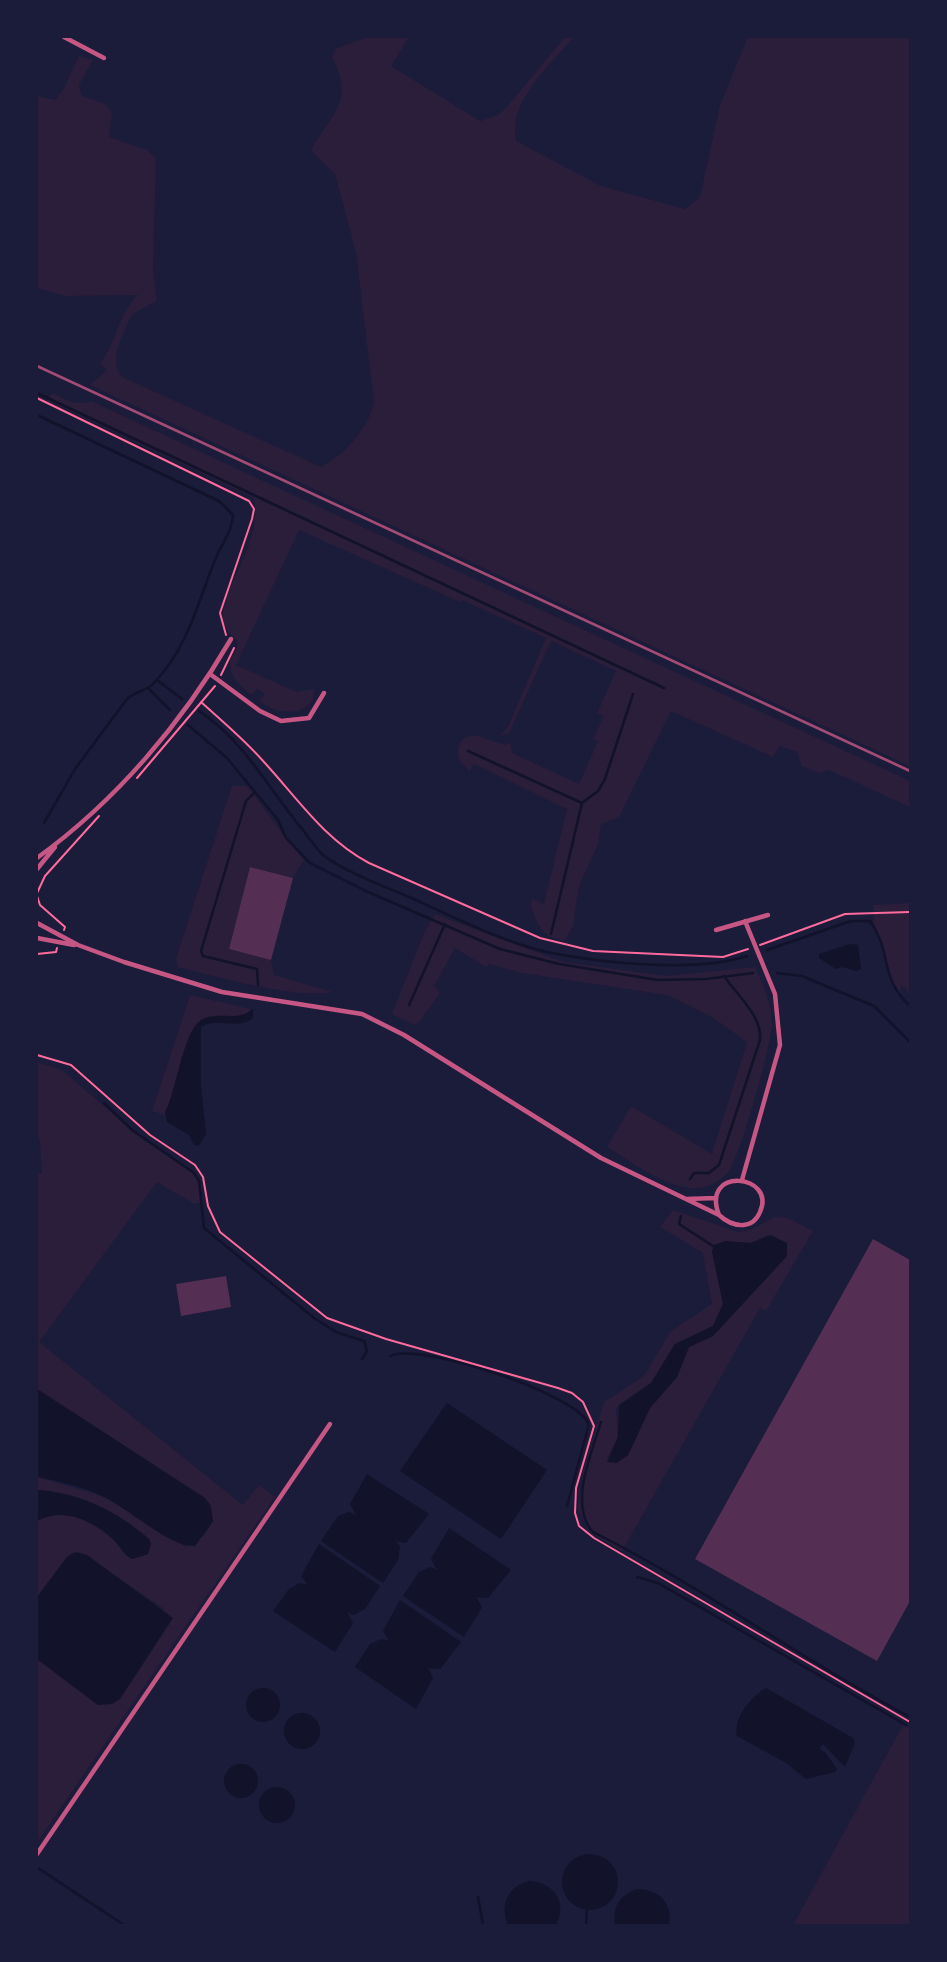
<!DOCTYPE html>
<style>
body{margin:0}
#map{position:relative;width:947px;height:1962px;overflow:hidden;background:#1b1b3a;font-family:"Nunito Sans",sans-serif}
canvas{display:block}
.frame{position:absolute;inset:0;border:38px solid #1b1b3a;pointer-events:none}
</style>
<div id="map">
<canvas width="947" height="1962"></canvas>
<div class="frame"></div>
</div>
<script>
const ctx = document.querySelector('canvas').getContext('2d');
ctx.lineJoin = 'round';
function fill(path, color) {
  ctx.fillStyle = color;
  ctx.fill(path, 'evenodd');
}
function strokePath(path, color, width, dash) {
  ctx.strokeStyle = color;
  ctx.lineWidth = width;
  ctx.lineCap = dash ? 'butt' : 'round';
  ctx.setLineDash(dash || []);
  ctx.stroke(path);
}
fill(new Path2D(`
 M368 37H409L391 66 480 121 498 115 506 108 565 37H574C550 65 508 101 516 141L601 186 685 209 700 197 720 105 748 37H910V766L90 385 107 370 100 364C116 343 119 312 138 295L66 296 37 288V96L55 100 63 90 79 56 93 60 79 85 82 96 106 104 112 113 109 137 147 150 156 158 153 270 157 301 132 314C124 334 107 359 122 377L321 467C345 455 369 427 374 402L356 252 335 174 311 150C333 111 355 102 332 57L335 49Z
 M53 393C65 399 78 407 91 401L910 781V807L829 770 819 773 802 766 797 752 780 746 773 757 671 711 619 817 601 824 598 844 579 886 573 926 565 940C542 939 537 923 530 904L533 899 544 904 567 809 474 764 470 771C457 761 455 752 463 738L475 735 505 745 511 743 512 753 579 784 598 741 593 739 604 716 597 713 616 671 551 641 509 733 499 736 507 729 546 638 462 600 460 602 299 530 236 665 297 692 314 689 313 699C300 719 276 713 259 701L265 694 257 689 251 695C240 685 225 674 232 656 236 650 238 648 237 640 229 634 221 624 223 613 230 574 262 541 254 498L47 400Z
 M232 786H247C267 811 283 837 304 860L293 878 250 867 229 949 271 960 274 975 333 992C300 1000 212 976 178 967L176 958Z
 M910 903V994L902 985 898 997 874 923 873 905Z
 M435 914 563 962 667 976 755 967C763 985 772 1004 772 1024 772 1043 741 1153 730 1169 724 1179 711 1187 699 1188 672 1192 630 1161 607 1147L631 1106 712 1154 747 1042 712 1017 667 995 522 973 489 964 486 967 455 948 434 986 440 993 420 1021 414 1025 392 1014 424 933Z
 M190 995 251 1009 244 1016 206 1018 194 1028 165 1115 152 1111Z
 M37 1062 62 1070 132 1130 194 1173 199 1181 200 1203 194 1204 157 1182 39 1342 243 1505 259 1485 275 1497 37 1842V1659L98 1705 164 1609 80 1552 67 1557 37 1597V1521C63 1507 92 1520 112 1539 120 1546 123 1554 132 1559L148 1554 149 1539C116 1511 81 1493 37 1490V1477L99 1495 127 1509 186 1547 204 1536 213 1521 205 1498 37 1389V1174H42L40 1141 37 1136Z
 M673 1210 738 1232 750 1230 775 1217 788 1218 813 1231 766 1311 760 1308 622 1551 590 1532 578 1509 583 1472 604 1402 644 1376 671 1331 712 1304 703 1253 660 1227ZM768 1235 787 1256 713 1336 689 1347 677 1377 650 1408 628 1455 611 1463 608 1457 618 1437 616 1408 651 1383 675 1344 713 1326 723 1304 725 1241 751 1243Z
 M903 1725 910 1729V1925H793Z`), '#2a1e3b');
fill(new Path2D(`
 M850 944 858 945 861 969 857 971 842 967 836 969 819 958V954Z
 M253 1009V1018C238 1031 217 1016 201 1027V1087L206 1133 199 1146 194 1145 189 1135 167 1122 165 1112C176 1093 183 1031 201 1020 219 1010 236 1023 253 1009Z
 M771 1235 787 1243V1256L713 1336 689 1347 677 1377 650 1408 628 1455 617 1463 607 1462 618 1437 619 1405 651 1383 675 1344 713 1326 723 1304 712 1252 714 1245 725 1241 751 1243Z
 M37 1389 205 1498 211 1506 213 1521 195 1546C170 1548 126 1506 100 1495 80 1486 58 1481 37 1477Z
 M447 1403 547 1470 501 1539 400 1471Z
 M367 1474 429 1514 406 1543 395 1541 400 1546 398 1560 383 1583 321 1541 338 1516 349 1512 356 1515 350 1504Z
 M37 1490C81 1493 116 1511 149 1539L151 1544 148 1554 132 1559C123 1554 120 1546 113 1539 92 1520 63 1507 37 1521Z
 M449 1528 511 1570 488 1598 476 1597 482 1607 464 1637 403 1596 419 1572 430 1567 437 1570 431 1559Z
 M319 1544 380 1586 365 1609 354 1615 347 1612 353 1623 335 1652 273 1611 289 1589 300 1583 308 1585 301 1576Z
 M75 1552 87 1555 173 1618 120 1699 112 1704 98 1705 37 1659V1597L67 1557Z
 M400 1600 461 1642 440 1669 428 1668 433 1678 416 1709 355 1667 370 1644 381 1639 389 1641 383 1631Z
 M246 1705a17 17 0 1 1 34 0a17 17 0 1 1-34 0Z
 M766 1688 853 1738 855 1743 845 1767 823 1744 819 1749 825 1752 837 1769 835 1772 806 1779 786 1763 737 1736C733 1718 751 1697 766 1688Z
 M284 1731a18 18 0 1 1 36 0a18 18 0 1 1-36 0Z
 M224 1781a17 17 0 1 1 34 0a17 17 0 1 1-34 0Z
 M259 1805a18 18 0 1 1 36 0a18 18 0 1 1-36 0Z
 M562 1882a28 28 0 1 1 56 0a28 28 0 1 1-56 0Z
 M529 1881C554 1882 568 1903 556 1925H508C500 1905 507 1887 529 1881Z
 M637 1889C659 1889 673 1904 669 1925H615C612 1907 620 1895 637 1889Z`), '#12122b');
strokePath(new Path2D(`
 M37 393 664 688
 M37 415 219 501 233 515C232 533 221 544 215 560 197 604 189 646 154 683 147 691 136 691 127 699L75 769 44 823
 M157 680 182 699
 M148 688 170 710
 M199 711C245 741 269 790 303 830 309 838 316 848 323 855 345 872 384 886 409 897 452 916 502 942 547 952 600 963 696 973 747 956
 M188 725 227 758 278 820 286 838 310 863 368 892 500 949 559 964 658 980 706 979 753 973
 M468 751 582 803
 M255 792 246 801 201 951 203 956 257 969 258 985
 M551 934 582 803 598 791 605 779 633 694
 M767 950 851 921H870C893 953 878 976 910 1006
 M777 973 802 976 874 1006 910 1042
 M409 1005 445 924
 M104 1103 132 1130 194 1173 199 1181 204 1228 314 1318 336 1332 364 1341 367 1351 362 1359
 M690 1179 694 1173H709L719 1165 760 1040C763 1017 736 994 724 976
 M681 1216 679 1224 713 1246
 M390 1356C420 1342 570 1392 588 1422V1428L567 1506
 M601 1422C592 1452 568 1505 593 1532 703 1587 802 1660 910 1717
 M637 1577 658 1583 906 1725
 M38 1868 124 1925
 M478 1897 483 1925
 M586 1925 587 1909`), '#12122b', 2.5);
fill(new Path2D(`
 M250 867 293 878 271 960 229 949Z
 M873 1239 910 1260V1601L877 1661 695 1559Z
 M226 1276 231 1307 181 1316 176 1284Z`), '#542f53');
strokePath(new Path2D(`
 M37 398 249 501 254 509 252 519 220 613 226 635
 M221 675 234 648
 M201 702C222 721 245 740 264 762 298 799 324 839 369 863L540 938 593 951 723 957 748 949
 M137 778 215 686
 M37 893 45 876 99 816
 M37 896 40 905 65 927 64 930
 M760 945 845 914 910 912
 M37 954 56 952 57 948
 M37 1055 71 1065 150 1135 195 1165 203 1177 208 1206 220 1232 327 1318 386 1339 558 1388 572 1393 583 1402 594 1426 576 1488 575 1513 579 1526 594 1538 910 1722`), '#ff6b9d', 2);
strokePath(new Path2D(`
 M64 37 104 58
 M210 674 260 711 281 721 309 718 324 693
 M37 858C116 801 182 723 231 639
 M37 869 55 847
 M37 923 78 945 124 962 222 992 362 1014 404 1035 601 1158 719 1215C732 1227 752 1231 760 1212 777 1174 700 1166 719 1215
 M716 930 768 915
 M37 938 74 945
 M742 1180 780 1045 775 994 745 921
 M686 1199 716 1198
 M37 1854 330 1424`), '#c65784', 4.5);
strokePath(new Path2D(`
 M37 366 910 771`), '#a44b75', 2.5);
</script>
